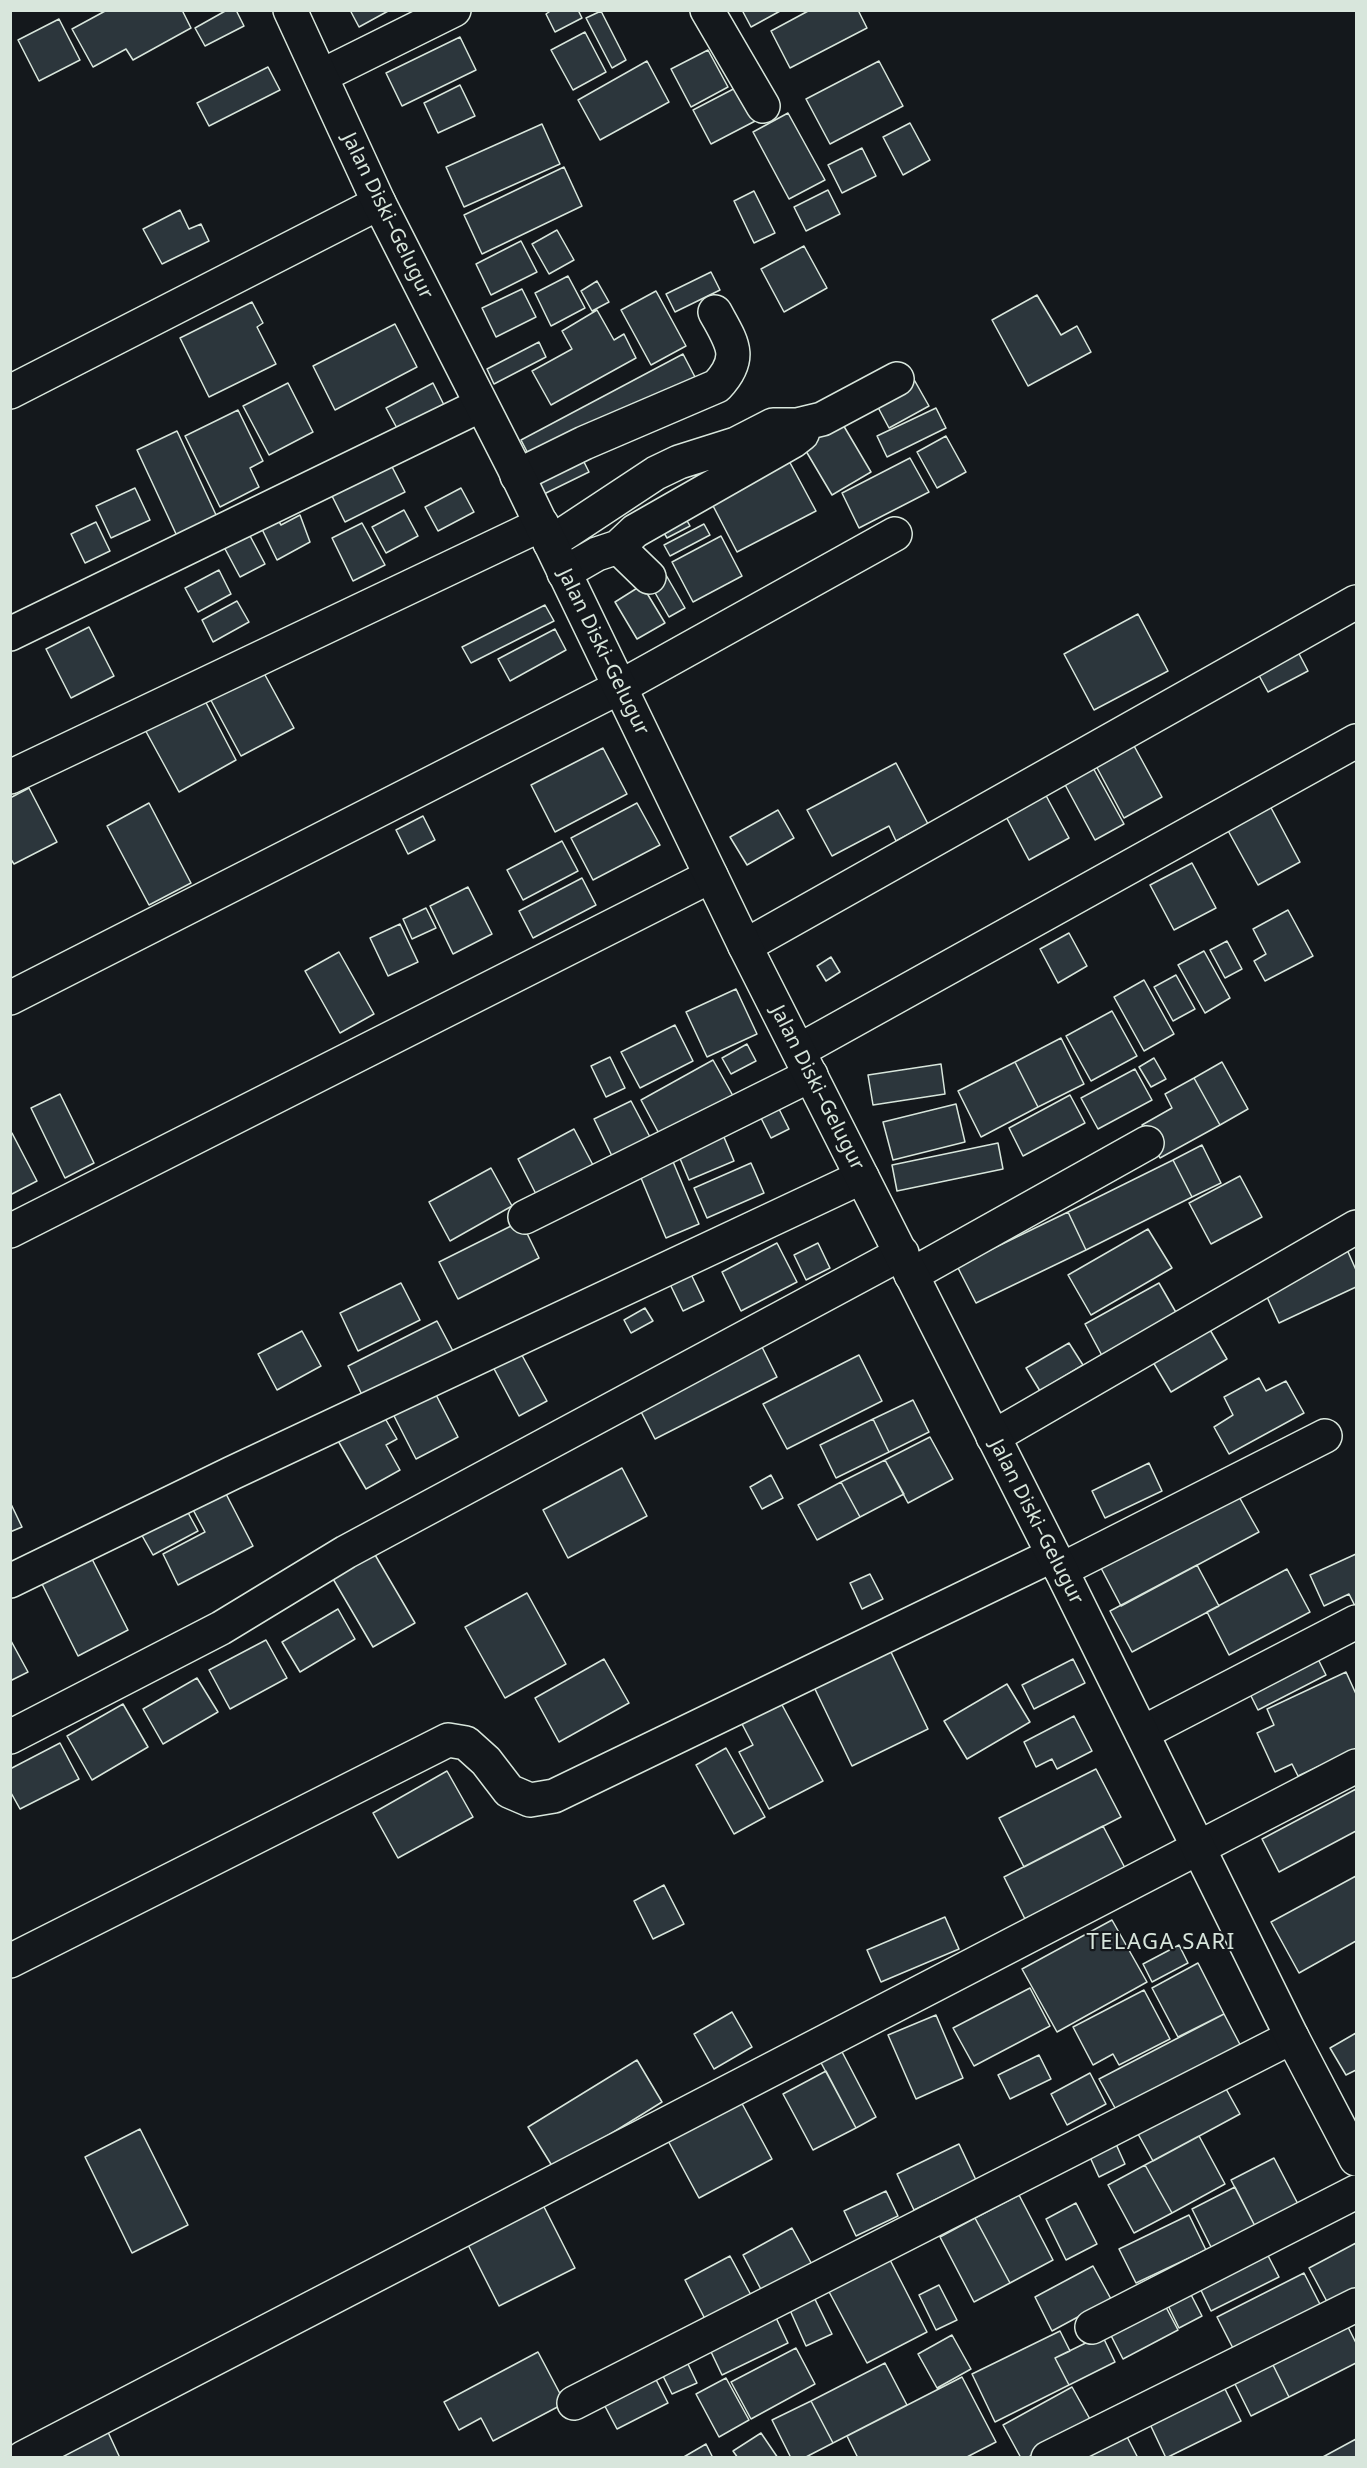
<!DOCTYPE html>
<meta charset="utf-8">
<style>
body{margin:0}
#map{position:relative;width:1367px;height:2468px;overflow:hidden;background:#14181c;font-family:"Noto Sans",sans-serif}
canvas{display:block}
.frame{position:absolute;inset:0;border:12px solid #d8e6dc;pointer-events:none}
</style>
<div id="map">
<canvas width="1367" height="2468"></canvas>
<div class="frame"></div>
</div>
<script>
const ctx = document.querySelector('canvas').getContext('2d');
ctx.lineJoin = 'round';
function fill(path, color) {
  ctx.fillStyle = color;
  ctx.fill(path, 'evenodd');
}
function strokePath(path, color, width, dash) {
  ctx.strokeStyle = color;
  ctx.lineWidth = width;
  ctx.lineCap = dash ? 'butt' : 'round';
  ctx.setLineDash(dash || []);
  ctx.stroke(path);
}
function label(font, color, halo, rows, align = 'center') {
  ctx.font = font + ' "Noto Sans",sans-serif';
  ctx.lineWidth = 4.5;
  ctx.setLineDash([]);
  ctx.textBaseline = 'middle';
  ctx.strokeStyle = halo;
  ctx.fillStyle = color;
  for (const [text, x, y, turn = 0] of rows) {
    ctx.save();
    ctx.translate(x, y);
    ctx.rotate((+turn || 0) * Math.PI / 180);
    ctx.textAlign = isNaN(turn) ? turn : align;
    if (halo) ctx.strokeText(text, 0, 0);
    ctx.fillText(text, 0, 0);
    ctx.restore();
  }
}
const building = new Path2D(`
 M107 10H182L191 28 133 60 126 49 93 67 72 29Z
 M227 10H236L244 26 205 46 195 28Z
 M350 10H390L359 27Z
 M552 10H578L582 18 555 32 546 14Z
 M742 10H782L751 27Z
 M810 10H858L867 28 790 68 771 31Z
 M601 11 626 60 612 68 586 18Z
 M59 19 80 60 39 81 18 40Z
 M585 32 606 72 573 90 551 50Z
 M460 37 476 70 402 106 386 73Z
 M708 50 728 87 691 107 671 69Z
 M647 61 669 102 600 140 578 100Z
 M879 61 903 106 830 144 806 99Z
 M268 67 280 90 209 126 197 103Z
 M743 84 761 118 711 144 693 110Z
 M460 85 475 116 438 133 424 103Z
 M788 113 825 180 789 199 753 132Z
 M910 123 930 160 903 175 883 137Z
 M542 124 560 164 464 207 446 167Z
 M862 148 876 176 842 193 828 165Z
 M564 167 582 206 482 254 464 215Z
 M828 190 840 214 806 231 794 207Z
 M754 191 775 233 754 243 734 201Z
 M180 210 189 229 201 224 209 241 162 264 143 229Z
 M557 230 574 260 549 274 532 244Z
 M521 241 537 272 491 295 476 264Z
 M804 246 827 288 784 312 761 269Z
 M711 272 720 290 675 312 666 294Z
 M568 276 585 308 551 326 535 293Z
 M597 281 609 302 592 311 581 291Z
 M522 289 536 317 496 337 482 308Z
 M656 291 686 346 651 365 621 310Z
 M1037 295 1061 335 1077 326 1091 352 1028 386 992 320Z
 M252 302 263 323 257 327 276 364 209 397 180 338Z
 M597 310 614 340 624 334 636 358 551 405 532 371 572 349 562 331Z
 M395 324 417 367 335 410 313 366Z
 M539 342 546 357 494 384 487 369Z
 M683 354 695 377 533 463 521 440Z
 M912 376 929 406 889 428 873 398Z
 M288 383 313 432 269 455 243 406Z
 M433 383 444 405 398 430 386 408Z
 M936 408 946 428 887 457 877 436Z
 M238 410 263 461 250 468 259 487 220 507 185 436Z
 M842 423 871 472 832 495 803 446Z
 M177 431 217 517 177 536 137 450Z
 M946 436 966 472 937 488 917 452Z
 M578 450 589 472 544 494 534 472Z
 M910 458 929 492 859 528 842 493Z
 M388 459 405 492 345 522 329 490Z
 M788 459 816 511 737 552 710 500Z
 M135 488 150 520 111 538 96 506Z
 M461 488 474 512 438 531 425 507Z
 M673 496 690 526 667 538 650 509Z
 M404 510 418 536 386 553 372 527Z
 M274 513 281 525 300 515 310 542 277 560 258 521Z
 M96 522 110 551 85 563 71 534Z
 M362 523 385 565 353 581 332 538Z
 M704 524 710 535 670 556 664 545Z
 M249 534 265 564 240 577 224 547Z
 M721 536 742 576 693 602 672 562Z
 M219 570 231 594 198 612 185 588Z
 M666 575 685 608 669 617 650 584Z
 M642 585 665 623 637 639 615 602Z
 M237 601 249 622 213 642 202 620Z
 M545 605 554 621 471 663 462 647Z
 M1138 614 1168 671 1094 710 1064 654Z
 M89 627 114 676 71 698 46 649Z
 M555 629 566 650 510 681 498 659Z
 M1296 648 1308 671 1268 692 1256 670Z
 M259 664 294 728 241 756 207 693Z
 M202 695 236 760 179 792 143 726Z
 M1133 744 1162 797 1124 818 1095 764Z
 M603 748 627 794 555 832 531 785Z
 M896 763 928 824 896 841 889 826 832 856 807 810Z
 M1092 766 1124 824 1095 840 1063 781Z
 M29 788 57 842 14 864 10 858V798Z
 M1043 790 1069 838 1029 860 1003 811Z
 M149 803 191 883 149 905 107 826Z
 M637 803 660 845 593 880 571 838Z
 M1269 804 1300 862 1258 885 1226 827Z
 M778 810 794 838 747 865 730 837Z
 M423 816 435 840 408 854 396 830Z
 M562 841 578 871 523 900 507 870Z
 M1192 863 1216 908 1174 930 1150 885Z
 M582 878 596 905 533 938 519 911Z
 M468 887 492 934 453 954 430 906Z
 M426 908 436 928 412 939 403 919Z
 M1288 910 1313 956 1265 981 1254 961 1266 954 1253 929Z
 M400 924 418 962 388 976 370 938Z
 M1069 933 1087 966 1058 983 1040 949Z
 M1227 941 1242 969 1225 978 1210 950Z
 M1204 951 1230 998 1205 1013 1178 965Z
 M339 952 374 1014 340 1033 305 971Z
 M831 957 840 972 826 981 817 966Z
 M1176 975 1195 1009 1173 1021 1154 987Z
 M1144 980 1174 1034 1144 1051 1114 997Z
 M736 989 757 1034 707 1057 686 1012Z
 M1112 1011 1137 1056 1091 1081 1066 1036Z
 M675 1025 693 1061 640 1088 621 1052Z
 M1061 1038 1084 1084 1038 1107 1015 1062Z
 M747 1044 756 1061 731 1074 722 1058Z
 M610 1057 625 1088 606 1097 591 1066Z
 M1154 1058 1166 1079 1151 1087 1139 1067Z
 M713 1060 737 1103 664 1143 641 1100Z
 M1015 1062 1038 1107 981 1137 958 1091Z
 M1222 1062 1248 1109 1220 1125 1194 1078Z
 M941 1064 945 1094 873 1105 868 1075Z
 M1135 1069 1152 1100 1098 1129 1081 1098Z
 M1194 1078 1220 1125 1160 1158 1142 1125 1172 1108 1165 1094Z
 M60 1094 94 1163 65 1178 31 1108Z
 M1070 1095 1085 1123 1023 1156 1009 1128Z
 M631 1101 650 1137 612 1156 594 1119Z
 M776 1103 789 1129 771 1138 758 1112Z
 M956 1104 965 1142 893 1160 883 1122Z
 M574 1129 594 1167 538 1198 518 1159Z
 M721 1130 734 1161 689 1180 676 1149Z
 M12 1133 37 1181 10 1195V1134Z
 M998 1143 1003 1169 897 1191 892 1165Z
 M1202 1145 1221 1183 1192 1197 1173 1160Z
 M669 1152 699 1224 666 1238 636 1166Z
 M1173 1160 1192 1197 1086 1250 1068 1212Z
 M751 1163 764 1193 707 1218 694 1188Z
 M491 1168 512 1206 450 1241 429 1202Z
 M1240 1176 1262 1217 1211 1244 1189 1203Z
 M1068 1212 1086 1250 976 1303 957 1266Z
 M521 1221 539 1258 458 1299 439 1262Z
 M1148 1229 1172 1268 1091 1315 1068 1275Z
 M777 1243 797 1282 741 1311 722 1272Z
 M818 1243 830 1268 806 1280 794 1255Z
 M1345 1245 1356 1270V1287L1279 1323 1261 1284Z
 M687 1266 704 1301 683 1311 666 1276Z
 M401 1283 420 1320 358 1351 340 1313Z
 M1159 1283 1181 1321 1106 1363 1085 1324Z
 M645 1308 653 1321 631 1333 624 1320Z
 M437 1321 454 1353 364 1399 348 1366Z
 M1206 1323 1227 1359 1171 1392 1150 1357Z
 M302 1331 321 1366 277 1390 258 1354Z
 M757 1337 777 1377 655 1439 635 1400Z
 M1069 1343 1083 1365 1040 1391 1026 1368Z
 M518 1348 547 1401 519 1416 491 1363Z
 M859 1355 882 1401 787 1449 763 1404Z
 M1259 1378 1266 1391 1286 1381 1304 1413 1229 1454 1214 1427 1233 1415 1224 1397Z
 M433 1389 458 1437 416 1459 391 1410Z
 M913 1400 929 1432 889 1452 873 1419Z
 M382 1413 397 1439 386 1445 400 1470 366 1489 337 1439Z
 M873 1419 889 1452 836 1478 820 1445Z
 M930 1437 953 1479 908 1503 885 1460Z
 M885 1460 904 1494 860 1517 841 1482Z
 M1149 1463 1162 1491 1105 1518 1092 1491Z
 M622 1468 647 1516 568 1558 543 1510Z
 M771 1475 783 1498 762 1509 750 1487Z
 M841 1482 860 1517 817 1540 798 1505Z
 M224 1490 253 1546 178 1585 163 1554 205 1532 191 1506Z
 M1238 1495 1259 1532 1121 1606 1101 1568Z
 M10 1502 22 1527 10 1532Z
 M185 1507 198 1531 153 1555 140 1532Z
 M371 1548 415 1623 373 1647 329 1572Z
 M1356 1554V1608L1349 1594 1324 1606 1310 1575Z
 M91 1557 128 1630 78 1656 41 1582Z
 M1197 1565 1219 1606 1132 1652 1110 1611Z
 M1287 1569 1310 1612 1229 1655 1207 1612Z
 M870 1574 883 1599 862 1609 850 1583Z
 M527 1593 566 1664 505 1698 465 1627Z
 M338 1609 355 1639 300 1672 282 1642Z
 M1307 1637 1326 1675 1258 1710 1239 1672Z
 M10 1639 28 1672 10 1681Z
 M266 1640 287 1678 230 1709 209 1670Z
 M890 1650 928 1729 852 1766 814 1687Z
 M604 1659 629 1703 559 1742 535 1698Z
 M1073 1659 1085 1683 1034 1709 1022 1685Z
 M1346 1672 1356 1694V1749L1298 1776 1292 1764 1275 1772 1257 1733 1274 1725 1267 1709Z
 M197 1678 218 1712 163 1744 143 1709Z
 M1007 1684 1030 1722 967 1759 944 1721Z
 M781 1703 823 1781 769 1809 739 1752 753 1745 742 1724Z
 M123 1704 148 1747 92 1780 67 1736Z
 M1074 1716 1092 1751 1057 1769 1052 1759 1036 1767 1024 1742Z
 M60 1743 79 1779 20 1809 10 1791V1769Z
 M726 1748 765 1817 734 1834 696 1765Z
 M1096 1769 1121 1817 1024 1867 999 1818Z
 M447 1771 473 1817 398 1858 373 1813Z
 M1356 1789V1831L1279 1872 1262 1839Z
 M1103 1826 1125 1868 1025 1919 1004 1877Z
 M1356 1876V1941L1299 1973 1271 1922Z
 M664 1885 684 1924 653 1939 634 1901Z
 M945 1917 959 1949 881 1982 867 1950Z
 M1112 1920 1147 1982 1057 2032 1022 1969Z
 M1179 1945 1188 1963 1152 1982 1143 1964Z
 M1198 1963 1224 2014 1178 2037 1152 1988Z
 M1030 1988 1050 2026 974 2066 953 2028Z
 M1144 1990 1170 2039 1119 2065 1113 2054 1093 2065 1073 2027Z
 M732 2012 752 2047 714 2069 694 2034Z
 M1224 2014 1244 2052 1120 2117 1099 2079Z
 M936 2015 963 2078 916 2099 888 2035Z
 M1356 2033V2070L1346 2075 1330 2048Z
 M840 2048 876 2117 856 2128 819 2059Z
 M1039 2055 1051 2079 1010 2099 998 2075Z
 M637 2060 662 2102 554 2169 528 2127Z
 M826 2071 856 2128 813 2150 783 2094Z
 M1090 2073 1106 2104 1067 2125 1051 2094Z
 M1220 2078 1240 2114 1153 2161 1133 2125Z
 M739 2098 772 2159 699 2198 666 2137Z
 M140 2129 188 2225 132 2253 85 2157Z
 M1111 2133 1125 2164 1099 2177 1085 2146Z
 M1199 2136 1225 2184 1172 2213 1145 2165Z
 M959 2144 976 2180 914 2210 897 2174Z
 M1274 2158 1299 2206 1256 2228 1231 2180Z
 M1145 2165 1172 2213 1134 2233 1108 2185Z
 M1235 2187 1256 2228 1213 2251 1192 2209Z
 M886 2191 898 2216 856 2236 844 2211Z
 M1019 2195 1053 2260 1010 2283 975 2218Z
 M539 2197 575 2268 499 2306 463 2235Z
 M1076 2203 1097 2244 1066 2260 1046 2219Z
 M1189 2215 1206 2250 1136 2283 1119 2249Z
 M975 2218 1010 2283 974 2302 940 2237Z
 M792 2228 815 2270 765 2297 743 2255Z
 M1356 2243V2298L1332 2311 1309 2268Z
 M1262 2244 1279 2277 1211 2311 1195 2278Z
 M730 2256 751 2295 705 2319 685 2280Z
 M888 2256 927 2332 867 2363 827 2288Z
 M1093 2266 1111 2299 1052 2331 1035 2297Z
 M1304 2273 1325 2314 1238 2358 1217 2317Z
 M1185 2283 1202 2316 1179 2328 1163 2295Z
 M939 2285 957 2320 936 2330 919 2295Z
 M809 2287 832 2334 806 2346 785 2299Z
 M1158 2292 1178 2330 1123 2359 1103 2320Z
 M769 2303 788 2343 722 2375 703 2335Z
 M1347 2325 1356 2343V2363L1289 2397 1272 2363Z
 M1060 2331 1070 2351 1055 2358 1069 2385 995 2422 972 2374Z
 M952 2335 971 2369 937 2388 918 2354Z
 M1102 2335 1115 2362 1069 2385 1055 2358Z
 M796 2348 815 2384 751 2419 731 2382Z
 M538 2352 565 2403 493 2441 481 2418 459 2430 444 2402Z
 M687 2362 697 2383 672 2394 662 2374Z
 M885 2363 907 2405 833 2443 811 2401Z
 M1272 2363 1289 2397 1251 2416 1234 2382Z
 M650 2368 668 2403 617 2429 599 2395Z
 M962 2377 996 2442 965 2458H858L847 2436Z
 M726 2378 749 2420 719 2437 696 2394Z
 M1222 2383 1241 2421 1166 2458 1148 2420Z
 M1072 2387 1091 2421 1027 2458H1021L1003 2425Z
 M811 2401 833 2443 804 2458H791L772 2420Z
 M107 2430 120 2458H51Z
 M1124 2431 1138 2458H1075Z
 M761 2433 778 2458H738L733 2451Z
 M1356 2439V2458H1321Z
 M706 2444 713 2458H682Z`);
fill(building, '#2c363c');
strokePath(building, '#d8e6dc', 1.5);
const minor = new Path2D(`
 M707 10 763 106
 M321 76 454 10
 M10 392 379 203
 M517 476 584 443 717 386C744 357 732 343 715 312
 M550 543 656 473 679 462 736 444 773 425H797L822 419 897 379
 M618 547 635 531 793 441 802 434 806 423
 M564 573 597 554 618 547 649 577
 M10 634 481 405
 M10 777 542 524
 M745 946 1356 602
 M10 998 620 687 895 534
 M800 1050 1356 741
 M525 1217 811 1075
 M10 1231 711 876
 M911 1275 1147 1143
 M993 1437 1356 1227
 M1061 1570 1325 1436
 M10 1581 232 1473 862 1177
 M1142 1733 1356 1622
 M10 1737 221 1628 346 1552 902 1253
 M10 1961 448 1740 466 1743 486 1761 509 1791 530 1800 554 1796 1053 1555
 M1092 2327 1356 2192
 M574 2403 1292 2037
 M23 2458 1356 1766
 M1048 2458 1356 2305`);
const major = new Path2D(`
 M290 10 379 203 513 466 745 946 1061 1570 1292 2037 1356 2159`);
strokePath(minor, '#d8e6dc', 36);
strokePath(major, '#d8e6dc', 36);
strokePath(minor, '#14181c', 33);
strokePath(major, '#14181c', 33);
label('20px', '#d8e6dc', '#14181c', [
 ["Jalan Diski–Gelugur",387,216,64],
 ["Jalan Diski–Gelugur",603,652,64],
 ["Jalan Diski–Gelugur",817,1088,63],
 ["Jalan Diski–Gelugur",1036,1522,63]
]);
ctx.letterSpacing = '1.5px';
label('22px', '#d8e6dc', '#14181c', [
 ["TELAGA SARI",1161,1943]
]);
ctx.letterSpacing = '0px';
</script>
